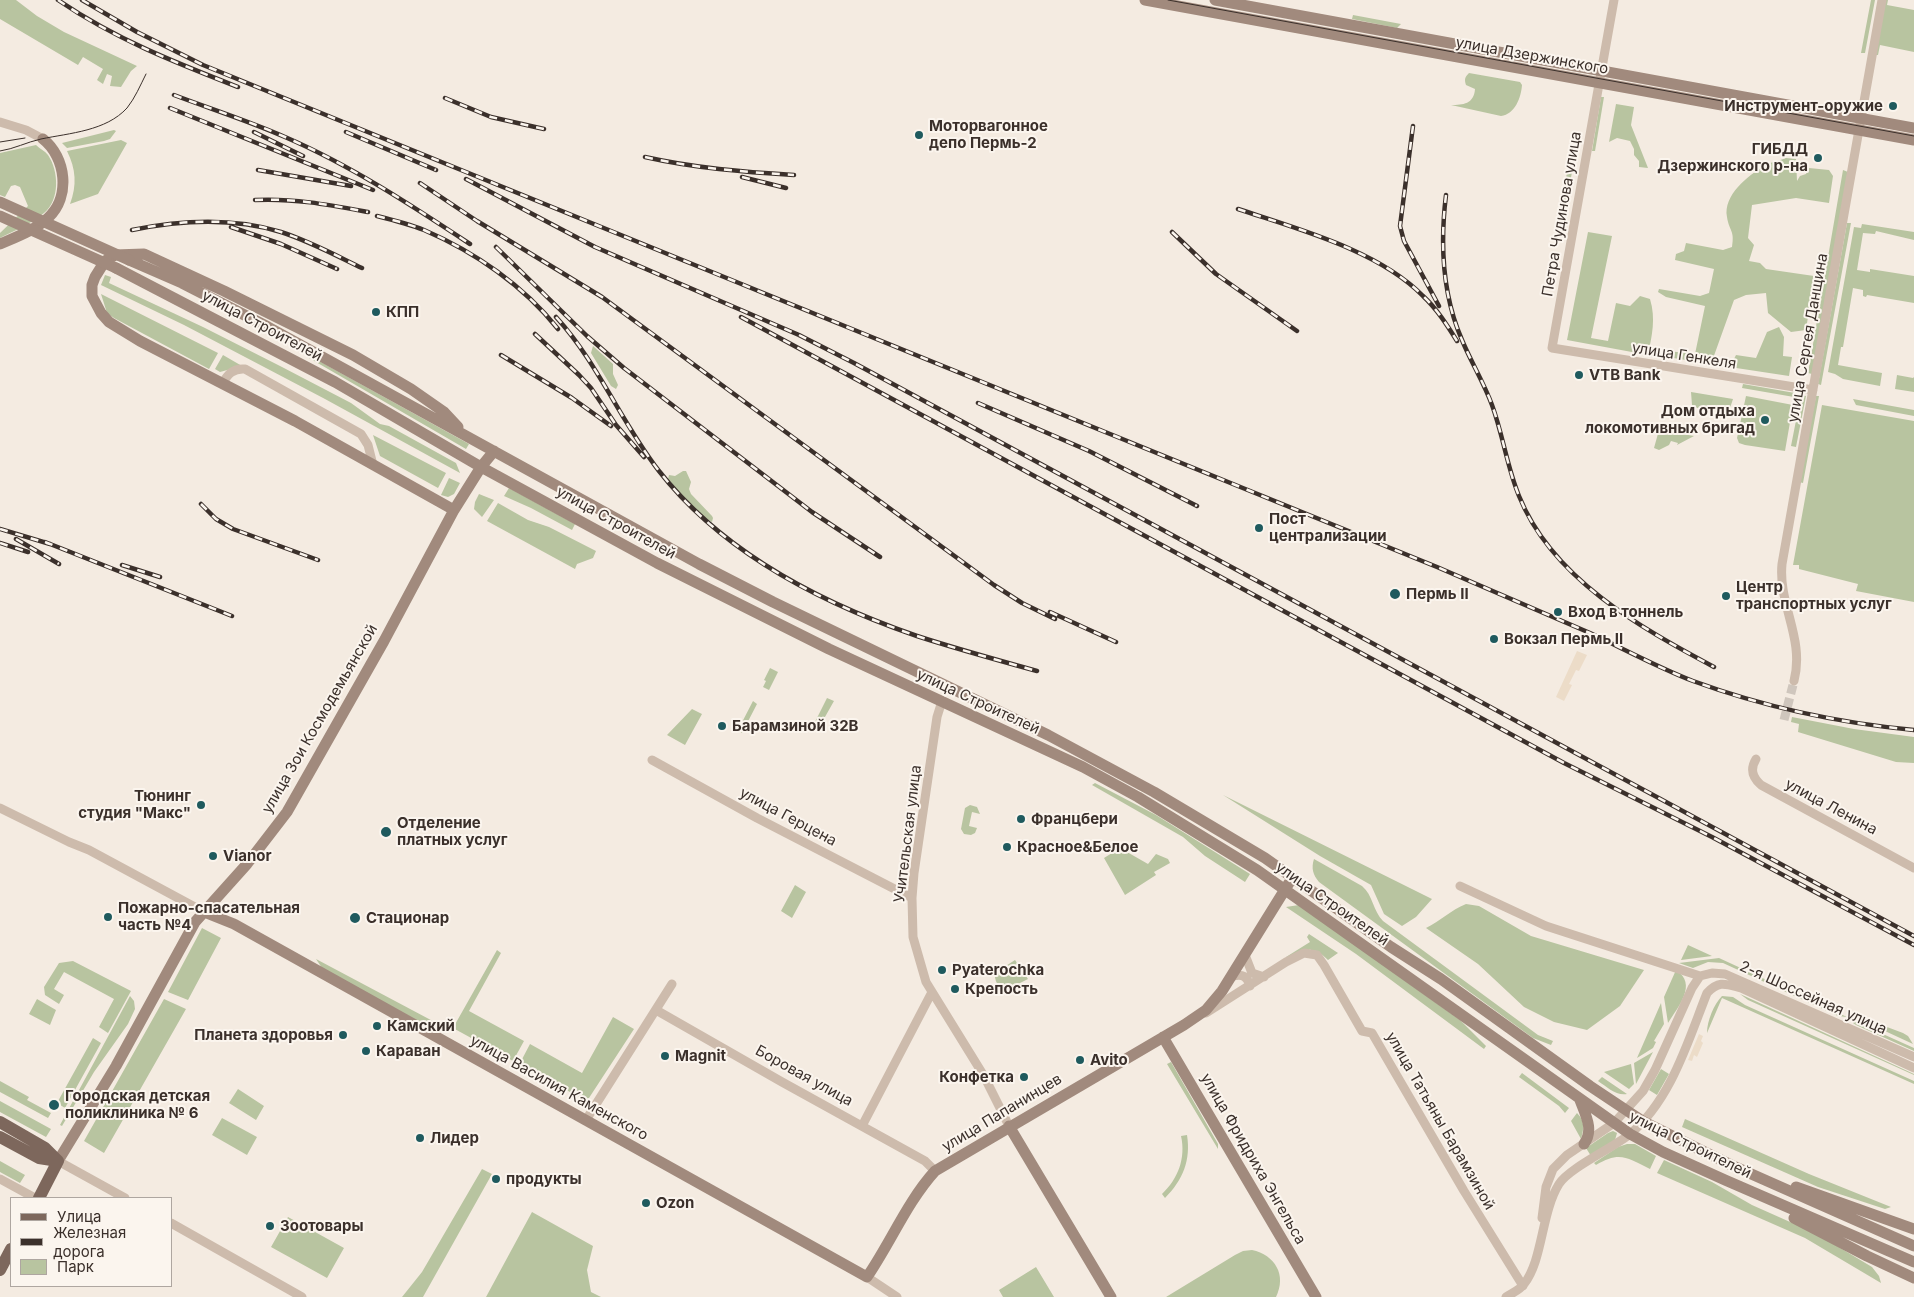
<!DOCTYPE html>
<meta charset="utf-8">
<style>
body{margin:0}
#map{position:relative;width:1914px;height:1297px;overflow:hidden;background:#f4ebe1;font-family:Inter,sans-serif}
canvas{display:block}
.legend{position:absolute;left:10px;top:1197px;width:162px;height:90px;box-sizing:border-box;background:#fbf5ee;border:1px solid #aea6a0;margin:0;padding:6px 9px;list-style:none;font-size:15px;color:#3b302b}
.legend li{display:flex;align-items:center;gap:10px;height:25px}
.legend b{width:25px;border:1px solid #aea6a0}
</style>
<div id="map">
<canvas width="1914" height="1297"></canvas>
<ul class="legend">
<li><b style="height:6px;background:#7d675c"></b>Улица</li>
<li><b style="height:6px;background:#3b302b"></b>Железная дорога</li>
<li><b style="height:14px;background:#b8c4a0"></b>Парк</li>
</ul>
</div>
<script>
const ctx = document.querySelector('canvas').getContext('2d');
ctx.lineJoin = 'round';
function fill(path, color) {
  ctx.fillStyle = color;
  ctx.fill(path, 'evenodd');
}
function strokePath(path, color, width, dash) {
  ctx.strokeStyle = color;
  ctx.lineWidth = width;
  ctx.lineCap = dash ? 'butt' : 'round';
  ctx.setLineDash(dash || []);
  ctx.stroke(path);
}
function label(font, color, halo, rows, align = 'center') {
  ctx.font = font + ' Inter,sans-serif';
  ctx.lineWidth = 4;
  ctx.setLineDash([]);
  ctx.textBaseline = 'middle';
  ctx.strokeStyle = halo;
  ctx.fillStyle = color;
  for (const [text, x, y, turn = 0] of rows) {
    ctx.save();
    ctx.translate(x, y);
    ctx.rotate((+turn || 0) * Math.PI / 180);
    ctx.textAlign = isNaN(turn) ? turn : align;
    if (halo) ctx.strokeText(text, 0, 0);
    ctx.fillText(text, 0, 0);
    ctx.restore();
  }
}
fill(new Path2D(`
 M0 0H16L37 16 64 32 137 66 131 71 121 87 110 86 112 76 107 74 103 84 97 80 103 69 83 57 78 65 0 19Z
 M1871 0H1875L1865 53H1861Z
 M1885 0H1888L1887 5 1914 10V52L1880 45 1878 55H1875Z
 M1353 15 1401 24 1397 28 1352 19Z
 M1469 73 1520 82 1522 85C1521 98 1515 114 1501 116L1451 105C1463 105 1474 104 1475 89L1466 85C1464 79 1465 77 1469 73Z
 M1601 97H1604L1595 151H1592Z
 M1616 104 1634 107 1631 125 1648 168 1639 167V161L1634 155V149L1630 141 1617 138 1609 142Z
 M114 130 116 131 110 139 104 141 67 148 62 143Z
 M121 140 127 143 98 194 70 204C77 185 76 169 67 151Z
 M36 145C40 149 45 151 48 155 59 171 60 200 44 213 32 223 14 231 0 238V233L28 206 20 187 15 185 11 186 5 197 0 195V153Z
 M1570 154 1575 156 1567 199 1561 209Z
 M1786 158 1796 159 1797 181 1800 176 1806 174 1809 168 1829 170 1833 176 1829 203 1796 198 1752 205 1748 238 1754 245 1749 261 1760 263 1766 269 1814 276 1806 330 1791 332 1768 313 1766 293 1746 295 1734 300 1711 364 1667 357 1668 351 1695 354 1705 306 1666 297 1658 292 1659 289 1700 296 1709 293 1714 269 1675 260 1676 254 1684 251 1686 243 1723 250 1732 247C1735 230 1729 231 1727 217 1723 195 1748 176 1764 166 1770 162 1779 161 1786 158Z
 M1843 170 1848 172 1812 374 1808 373Z
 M1847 223H1851L1821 385 1818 384Z
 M1862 224 1914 232V240L1876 231 1875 234 1863 233 1857 270 1870 272V269L1914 276V303L1867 295 1866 297 1863 296V290L1853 288 1843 347H1841L1838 365 1882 373 1880 386 1843 379 1835 374 1828 372 1854 227 1861 228Z
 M1588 232 1612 236 1591 338 1608 341 1616 303 1630 306 1640 296 1650 299C1656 319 1652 335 1648 355L1567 340Z
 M105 275 111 277 109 283 203 327 282 367 351 403 380 424 389 426 456 463 460 473 325 399 184 325 101 285Z
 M101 294 218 353 209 369 114 318 107 313Z
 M1779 327 1784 337 1783 356 1792 357 1789 376 1723 366 1724 362 1732 363 1736 355 1756 358 1767 332Z
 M593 346 613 364V374L618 385 616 389 611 386 591 353Z
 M223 355 242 366 220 372 215 369Z
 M310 356 469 444 466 449 309 358Z
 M1897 375 1913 378 1914 377V392L1895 389Z
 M1743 384 1795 393 1794 397 1742 388Z
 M1691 392 1733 399 1730 408 1724 412 1701 410 1692 405Z
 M1801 395 1806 396 1796 447 1791 446Z
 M1746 396 1793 405 1785 451 1745 445 1739 443 1737 438Z
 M1816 396H1819L1803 483 1799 482Z
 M1853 399 1914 410V416L1856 405Z
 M1822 405 1914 421V602L1856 591 1858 584 1799 569V565H1793Z
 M1659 430 1694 436 1677 445 1678 443 1671 441 1669 445 1659 450 1654 448Z
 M373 435 446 473 438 488 380 456Z
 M683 471H686L691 482 689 489 691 494 712 516 713 518 712 522C694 513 680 493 668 479L669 475 675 476Z
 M449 478 460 483 454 494 448 497 441 495Z
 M509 488 575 524 572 530 531 508 504 496Z
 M479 494 494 500 482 517 474 509 475 502Z
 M498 503 528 520 549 527 596 551 593 558 577 564 575 569 487 521Z
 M770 668 778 672 769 690 763 687 766 681 764 680Z
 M827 698 834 701 821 724 816 728 813 726Z
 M753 701 757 704 742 733 738 730Z
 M692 709 702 714 685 745 667 735Z
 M1792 717 1854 729 1914 737V763L1896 762 1798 732 1799 724 1791 722Z
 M1095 783 1156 815 1250 874 1245 882 1205 856 1183 837 1092 785Z
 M1223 795 1432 899 1416 917 1402 926 1384 914 1371 885 1320 856Z
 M970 805 977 807 980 814 972 812 969 826 977 828 975 833 971 835 964 834 961 829 965 808Z
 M1120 848 1148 864 1156 854 1168 859 1170 863 1154 872 1156 875 1125 895 1104 858Z
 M1314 859 1362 886C1373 895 1373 911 1383 921L1538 1035 1553 1041 1551 1045 1533 1038 1319 882C1313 875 1311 868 1314 859Z
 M795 885 806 892 792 918 781 911Z
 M1466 904 1479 906 1531 936 1644 970 1620 1006 1587 1030 1554 1022 1524 1007 1478 964 1426 928C1440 921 1451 910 1466 904Z
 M1299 905 1460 1020 1486 1046 1484 1049 1356 954 1286 907Z
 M202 928 221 938 188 1000 168 992Z
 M1309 934 1338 953 1328 960C1312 944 1305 949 1288 959L1286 957 1310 942 1307 937Z
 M1688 945 1712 956 1681 960Z
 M497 950 501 953 469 1011 524 1041 513 1061 453 1028Z
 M1719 958 1847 1017 1838 1016 1723 963 1708 962 1693 968 1679 963Z
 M316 959 444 1027 436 1031 322 968Z
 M1015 960 1028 979 1006 990C998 988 994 980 995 973Z
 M73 961 131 991 108 1033 99 1027 114 999 64 972 54 989 64 995 59 1004 45 995 44 987 59 963Z
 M1676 970C1698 984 1678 1007 1668 1023L1664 997Z
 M1740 994 1914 1074V1075L1748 1000Z
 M130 996 134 1001 135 1009 128 1024 94 1072 62 1126 60 1125Z
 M1722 996 1733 997 1745 1005 1914 1081V1084L1722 998 1707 1033C1707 1021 1714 1004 1722 996Z
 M37 999 56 1010 50 1025 29 1014Z
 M164 999 186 1009 104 1153 84 1141Z
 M1661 1003 1664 1024 1654 1041 1656 1042 1653 1048 1637 1058Z
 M613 1017 634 1029 587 1101 519 1065 530 1044 582 1073Z
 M1863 1018 1903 1033 1908 1036 1913 1044 1859 1019Z
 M1854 1021 1914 1048V1051L1856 1025 1853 1023Z
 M93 1038 101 1043 65 1108 57 1103Z
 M1653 1052 1636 1084 1634 1063Z
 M1171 1062 1218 1144V1149L1167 1064Z
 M1631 1064 1634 1084 1629 1089 1604 1072Z
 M1661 1069 1669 1074 1657 1095 1649 1090Z
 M1522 1073 1569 1108 1565 1113 1559 1106 1519 1077Z
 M1602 1077 1627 1094C1616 1096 1607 1087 1598 1081Z
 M0 1081 29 1097 27 1100 51 1113 48 1118 0 1092Z
 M238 1089 264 1106 256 1120 229 1103Z
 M0 1101 51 1129 46 1137 0 1112Z
 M1577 1113C1585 1121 1584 1128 1581 1139L1571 1121Z
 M222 1118 257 1137 247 1155 212 1135Z
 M1685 1119 1809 1174 1891 1207 1885 1209 1818 1187 1682 1127Z
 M1613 1131 1617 1133 1615 1140 1591 1156 1586 1148 1608 1133Z
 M1187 1135C1191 1160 1183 1180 1165 1198L1162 1194C1178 1179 1186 1158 1181 1136Z
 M1627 1144H1635L1656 1156 1650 1169C1627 1157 1619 1151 1596 1165L1594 1163 1618 1147Z
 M1664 1160 1712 1182 1752 1205 1817 1234 1872 1267 1879 1276 1881 1283 1805 1238 1657 1173Z
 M0 1161 25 1175 20 1183 0 1172Z
 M482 1169 492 1174 423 1297H402L422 1272Z
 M532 1212 593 1246 587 1270 591 1292 601 1297H486Z
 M288 1217 344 1248 327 1278 271 1247Z
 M1252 1250C1275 1255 1287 1275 1276 1297H1166L1235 1255 1243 1251Z
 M1036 1267 1054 1297H1003L999 1290Z`), '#b8c4a0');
fill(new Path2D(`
 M1577 651 1587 655 1579 671 1576 670 1569 684 1572 685 1564 701 1556 697Z
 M1699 1034 1703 1036 1701 1041 1703 1043 1697 1057 1694 1055 1692 1061 1688 1060Z`), '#ecdcc8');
strokePath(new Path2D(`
 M1784 720 1794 681`), '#cfc6bd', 9, [9, 4.5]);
strokePath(new Path2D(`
 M1614 0 1552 348 1813 390
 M0 122 26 130 43 139
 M222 384C228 374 233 368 245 369L361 434 368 445 373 465
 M1794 681C1805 638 1778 605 1782 564L1882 0
 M942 701 937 717 914 873 912 898 913 937 926 982 984 1076 1009 1126
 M1756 759C1750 769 1752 777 1761 785L1914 868
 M652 760 757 818 912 898
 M0 808 69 842 89 850 204 912
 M1460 886 1546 926 1700 976
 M1245 955 1252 973 1264 977
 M1233 976C1243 974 1247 976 1250 986
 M1700 976 1712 973 1725 974 1914 1057
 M656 1010 782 1082 925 1161 935 1171
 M1206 1013 1286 962 1304 953 1317 955 1324 965 1362 1031 1372 1033 1464 1191 1523 1286
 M586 1120 672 984
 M862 1126 932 992
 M58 1161 125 1198
 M0 1179 35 1198
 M1542 1218 1546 1187 1553 1169 1567 1155 1614 1123 1643 1091 1655 1070 1692 988 1700 976
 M171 1223 302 1297
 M867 1277 897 1297
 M1506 1297C1512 1293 1520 1290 1524 1284 1543 1260 1541 1213 1559 1184 1569 1168 1613 1148 1630 1134 1671 1100 1688 1041 1707 993 1719 980 1726 984 1741 988L1914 1068`), '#cdbbac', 9);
strokePath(new Path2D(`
 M1145 0 1914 140
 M1215 0 1914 128
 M0 244C16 237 35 230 48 218 71 197 66 157 43 139
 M129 260 182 283 268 327 699 564 773 602 1048 735 1154 792 1265 858 1391 947 1441 979 1590 1086 1644 1122 1731 1165 1914 1246
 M116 268 335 382 481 467 657 563 829 649 1083 767 1138 797 1257 870 1630 1134 1663 1152 1725 1180 1914 1262
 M454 510 295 421 140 341 109 322 101 313 92 296V285L95 277 105 261 115 255 144 254 224 291 353 355 411 389 444 412 458 427
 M204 912 234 924 867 1277C891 1242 907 1202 935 1171L1184 1025 1206 1010 1222 991 1289 883
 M1163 1037 1316 1297
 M1580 1100C1586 1116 1594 1130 1584 1144
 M1009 1126 1111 1297
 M58 1161 116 1066 195 922 247 864 287 812 384 641 454 510 481 467 494 451
 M1796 1187 1914 1229
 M1794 1218 1867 1256 1914 1278`), '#a18a7d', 11);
strokePath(new Path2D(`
 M0 1122 45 1148 58 1161
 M0 1137 39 1158 58 1161
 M39 1198 58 1161
 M0 1270 11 1249`), '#7d675c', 12);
strokePath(new Path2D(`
 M1168 0 1914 136
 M0 142 25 138
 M0 151C14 149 27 142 41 139 70 133 106 131 127 108 135 98 140 86 146 74`), '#3b302b', 1);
const rail = new Path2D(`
 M58 0C115 39 174 62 238 87
 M82 0 137 32 203 65 1437 567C1488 589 1539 611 1590 633 1624 649 1657 667 1693 681 1764 707 1839 723 1914 730
 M174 95C211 109 249 121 285 137 350 165 411 205 470 244
 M445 98 491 117 544 129
 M170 108 373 190
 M1413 126 1400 226 1404 241 1439 306
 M254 132 303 156
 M346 132 436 170
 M645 157C694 168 744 172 794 175
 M258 170 351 186
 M742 177 786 188
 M466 179 595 247 799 335 854 363 1914 936
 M420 183 477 221 602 297 994 585 1022 603 1055 619
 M1446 195C1440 244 1442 294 1462 340 1471 362 1484 383 1492 405 1503 435 1507 467 1519 496 1552 578 1639 627 1714 667
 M255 200C294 198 330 205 368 212
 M1238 209C1297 229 1378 250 1423 296 1437 309 1447 325 1457 341
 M377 216C393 220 409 224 424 230 475 252 524 286 558 329
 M231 227 281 244 337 269
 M132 230C181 220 232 217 281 232 309 241 335 255 362 268
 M1172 232 1216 274 1297 331
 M496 247 587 336 624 368 812 512 880 557
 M556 317C598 363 621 422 659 471 723 553 821 603 917 636 957 649 997 660 1037 671
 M741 317 1564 763 1712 837 1914 945
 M535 334 579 375 591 388 616 425 644 457
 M501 355 572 398 611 426
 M978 403 1089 451 1197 506
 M201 504 216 519 233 529 318 560
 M0 529 50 544
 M16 539 59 564
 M45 542 232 616
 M0 543 28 552
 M122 565 160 577
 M1050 612 1116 642`);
strokePath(rail, '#3b302b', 4.5);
strokePath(rail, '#fbf5ee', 2.5, [8]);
strokePath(new Path2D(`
 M0 202 129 260
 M0 216 116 268`), '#a18a7d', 11);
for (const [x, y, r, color] of [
 [1893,106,5,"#1f5a5e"],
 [919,135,5,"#1f5a5e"],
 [1818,158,5,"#1f5a5e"],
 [376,312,5,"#1f5a5e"],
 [1579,375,5,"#1f5a5e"],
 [1765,420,5,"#1f5a5e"],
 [1259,528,5,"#1f5a5e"],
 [1395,594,6,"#1f5a5e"],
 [1726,596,5,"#1f5a5e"],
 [1558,612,5,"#1f5a5e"],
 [1494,639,5,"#1f5a5e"],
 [722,726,5,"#1f5a5e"],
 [201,805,5,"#1f5a5e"],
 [1021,819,5,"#1f5a5e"],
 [386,832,6,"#1f5a5e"],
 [1007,847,5,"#1f5a5e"],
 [213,856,5,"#1f5a5e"],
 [108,917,5,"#1f5a5e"],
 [355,918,6,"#1f5a5e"],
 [942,970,5,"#1f5a5e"],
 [955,989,5,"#1f5a5e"],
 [377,1026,5,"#1f5a5e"],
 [343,1035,5,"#1f5a5e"],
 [366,1051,5,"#1f5a5e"],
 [665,1056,5,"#1f5a5e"],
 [1080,1060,5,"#1f5a5e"],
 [1024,1077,5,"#1f5a5e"],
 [54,1105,6,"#1f5a5e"],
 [420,1138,5,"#1f5a5e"],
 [496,1179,5,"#1f5a5e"],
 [646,1203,5,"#1f5a5e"],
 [270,1226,5,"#1f5a5e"]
]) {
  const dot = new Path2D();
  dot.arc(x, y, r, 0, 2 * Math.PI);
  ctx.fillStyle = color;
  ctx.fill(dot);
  strokePath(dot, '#fbf5ee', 2);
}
label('15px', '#3b302b', '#fbf5ee', [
 ["улица Дзержинского",1532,56,10],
 ["Петра Чудинова улица",1562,214,-80],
 ["улица Строителей",262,326,28],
 ["улица Сергея Данщина",1808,338,-80],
 ["улица Генкеля",1684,356,9],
 ["улица Строителей",616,523,29],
 ["улица Строителей",978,702,25],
 ["улица Зои Космодемьянской",320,719,-60],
 ["улица Ленина",1831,807,28],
 ["улица Герцена",788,817,28],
 ["Учительская улица",908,834,-83],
 ["улица Строителей",1332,904,35],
 ["2-я Шоссейная улица",1813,998,24],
 ["Боровая улица",804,1076,29],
 ["улица Василия Каменского",559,1088,29],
 ["улица Папанинцев",1002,1113,-31],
 ["улица Татьяны Барамзиной",1440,1121,60],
 ["улица Строителей",1690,1145,26],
 ["улица Фридриха Энгельса",1253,1159,60]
]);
label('bold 15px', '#3b302b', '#fbf5ee', [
 ["Инструмент-оружие",1883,106,"right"],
 ["Моторвагонное",929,126],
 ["депо Пермь-2",929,143],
 ["ГИБДД",1808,149,"right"],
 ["Дзержинского р-на",1808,166,"right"],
 ["КПП",386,312],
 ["VTB Bank",1589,375],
 ["Дом отдыха",1755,411,"right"],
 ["локомотивных бригад",1755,428,"right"],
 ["Пост",1269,519],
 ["централизации",1269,536],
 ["Центр",1736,587],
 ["транспортных услуг",1736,604],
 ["Пермь II",1406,594],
 ["Вход в тоннель",1568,612],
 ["Вокзал Пермь II",1504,639],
 ["Барамзиной 32В",732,726],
 ["Тюнинг",191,796,"right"],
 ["студия \"Макс\"",191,813,"right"],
 ["Францбери",1031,819],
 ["Отделение",397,823],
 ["платных услуг",397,840],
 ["Красное&Белое",1017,847],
 ["Vianor",223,856],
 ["Пожарно-спасательная",118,908],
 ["часть №4",118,925],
 ["Стационар",366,918],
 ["Pyaterochka",952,970],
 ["Крепость",965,989],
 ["Камский",387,1026],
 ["Планета здоровья",333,1035,"right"],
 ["Караван",376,1051],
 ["Magnit",675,1056],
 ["Avito",1090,1060],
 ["Конфетка",1014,1077,"right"],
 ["Городская детская",65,1096],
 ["поликлиника № 6",65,1113],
 ["Лидер",430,1138],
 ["продукты",506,1179],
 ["Ozon",656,1203],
 ["Зоотовары",280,1226]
], 'left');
</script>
